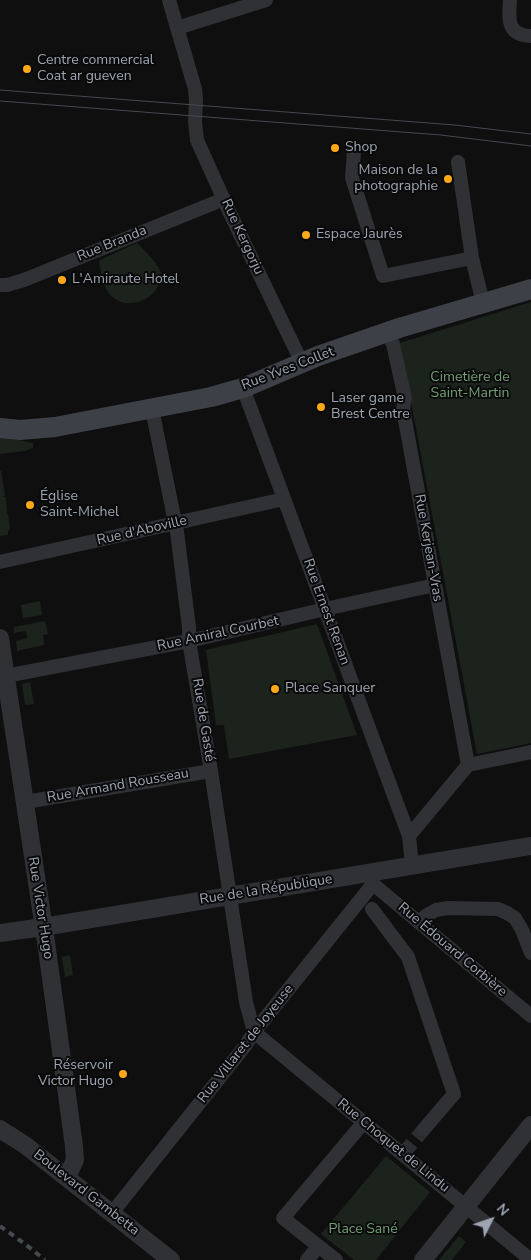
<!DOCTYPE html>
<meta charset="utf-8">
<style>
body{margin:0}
#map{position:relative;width:531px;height:1260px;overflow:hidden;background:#0f0f10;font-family:"Nunito Sans",sans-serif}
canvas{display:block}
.north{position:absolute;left:466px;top:1195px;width:50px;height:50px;-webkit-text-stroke:4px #0a0a0b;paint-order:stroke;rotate:49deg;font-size:14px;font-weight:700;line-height:20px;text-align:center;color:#9ea5b2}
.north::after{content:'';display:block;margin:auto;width:18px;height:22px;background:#9ea5b2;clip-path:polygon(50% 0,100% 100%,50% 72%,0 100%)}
</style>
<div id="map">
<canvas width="531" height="1260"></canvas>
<div class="north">N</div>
</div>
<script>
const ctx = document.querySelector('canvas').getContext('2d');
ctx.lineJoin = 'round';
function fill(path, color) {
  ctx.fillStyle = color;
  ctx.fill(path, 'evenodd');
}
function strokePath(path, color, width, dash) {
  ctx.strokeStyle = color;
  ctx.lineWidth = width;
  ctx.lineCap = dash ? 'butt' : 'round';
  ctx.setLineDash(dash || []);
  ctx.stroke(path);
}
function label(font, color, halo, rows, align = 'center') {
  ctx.font = font + ' "Nunito Sans",sans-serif';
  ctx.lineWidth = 4;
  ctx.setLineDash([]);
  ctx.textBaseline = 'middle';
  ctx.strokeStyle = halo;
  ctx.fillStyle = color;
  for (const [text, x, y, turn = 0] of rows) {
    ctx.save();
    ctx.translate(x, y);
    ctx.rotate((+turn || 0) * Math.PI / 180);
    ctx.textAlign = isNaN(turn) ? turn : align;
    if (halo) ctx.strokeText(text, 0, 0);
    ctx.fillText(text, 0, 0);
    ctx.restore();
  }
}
fill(new Path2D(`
 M137 243C144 250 158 263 161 273 162 278 160 284 157 288 146 305 121 310 108 292 102 283 101 272 99 262L100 260Z
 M531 302V743L477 754 400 343Z
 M0 436 33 443V448L25 451 0 454Z
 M0 471H1L5 495 3 497H6L7 512 6 514H8L10 529 8 531V535L0 536Z
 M40 601 42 615 23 618 21 605Z
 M45 621 48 634 43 635 44 645 17 651 16 641 27 638 26 631 14 633V627Z
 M317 624 357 735 229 759 224 725H216L206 650Z
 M30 682 34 704 25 705 22 684Z
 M70 955 73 975 65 977 62 957Z
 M386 1156 430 1192 376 1260H354L321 1234Z
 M459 1236 466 1242 452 1260H439Z`), '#1b231c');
strokePath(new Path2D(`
 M403 1154 424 1129`), '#2c2d30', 14, [14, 7]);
strokePath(new Path2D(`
 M169 0 195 89 196 100 195 122 197 140 228 209 302 363
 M510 0C509 19 506 35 531 36
 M177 28 266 0
 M354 151 352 178 383 276 472 258
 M458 162 472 258 483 303
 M0 285H7L24 280 224 199
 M387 333 393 344 405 398 403 409 468 765
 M243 388 409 836
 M152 409 177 532 189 627V641L211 771 246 1002 254 1032 531 1260
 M0 562 284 499
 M0 677 189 641 325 609 435 585
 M468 765 531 752
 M25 802 211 771
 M412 865 409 836 468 765
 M373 884 531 1016
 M372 909 408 957 454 1094 424 1129
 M418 922 427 915 436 910 448 908 498 909 507 913 515 918 522 930 531 953
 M112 1213 245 1046 254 1032 373 884 372 873
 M307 1260 318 1247
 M336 1260 283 1218 364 1122`), '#2f3135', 14);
strokePath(new Path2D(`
 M0 638 46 942 74 1146 75 1160 67 1177
 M0 933 43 927 531 846
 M0 1129 25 1145 171 1260
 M423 1260 531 1125`), '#2f3135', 18);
strokePath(new Path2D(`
 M0 428 20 430 55 427 211 397 243 388 318 356 399 328 531 289`), '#3d4046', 20);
strokePath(new Path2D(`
 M0 90 455 125 531 134
 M0 101 441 135 531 146`), '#46494f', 1);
strokePath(new Path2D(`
 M0 1226 25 1244 45 1260`), '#46494f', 4, [6, 5]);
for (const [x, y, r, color] of [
 [27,69,5,"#ffa818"],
 [335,148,5,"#ffa818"],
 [448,179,5,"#ffa818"],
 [306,235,5,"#ffa818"],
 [62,280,5,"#ffa818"],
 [321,407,5,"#ffa818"],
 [30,505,5,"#ffa818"],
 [275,689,5,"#ffa818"],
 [123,1074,5,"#ffa818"]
]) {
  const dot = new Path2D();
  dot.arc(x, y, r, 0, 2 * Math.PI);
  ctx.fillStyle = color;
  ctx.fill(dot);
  strokePath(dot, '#0a0a0b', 2);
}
label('14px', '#9ea5b2', '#0a0a0b', [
 ["Centre commercial",37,61],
 ["Coat ar gueven",37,77],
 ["Shop",345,148],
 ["Maison de la",438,171,"right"],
 ["photographie",438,187,"right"],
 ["Espace Jaurès",316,235],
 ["L'Amiraute Hotel",72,280],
 ["Laser game",331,399],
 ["Brest Centre",331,415],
 ["Église",40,497],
 ["Saint-Michel",40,513],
 ["Place Sanquer",285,689],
 ["Réservoir",113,1066,"right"],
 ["Victor Hugo",113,1082,"right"]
], 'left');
label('14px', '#9ea5b2', '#0a0a0b', [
 ["Rue Kergorju",242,237,65],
 ["Rue Branda",112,244,-22],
 ["Rue Yves Collet",288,369,-21],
 ["Rue d'Aboville",142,531,-13],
 ["Rue Kerjean-Vras",428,548,80],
 ["Rue Ernest Renan",326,612,70],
 ["Rue Amiral Courbet",218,634,-12],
 ["Rue de Gasté",203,720,81],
 ["Rue Armand Rousseau",118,786,-10],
 ["Rue de la République",266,890,-9],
 ["Rue Victor Hugo",40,908,81],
 ["Rue Édouard Corbière",452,950,40],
 ["Rue Villaret de Joyeuse",246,1044,-52],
 ["Rue Choquet de Lindu",393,1146,39],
 ["Boulevard Gambetta",86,1193,38]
]);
label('14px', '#73a074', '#0a0a0b', [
 ["Cimetière de",470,378],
 ["Saint-Martin",470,394],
 ["Place Sané",363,1230]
]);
</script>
